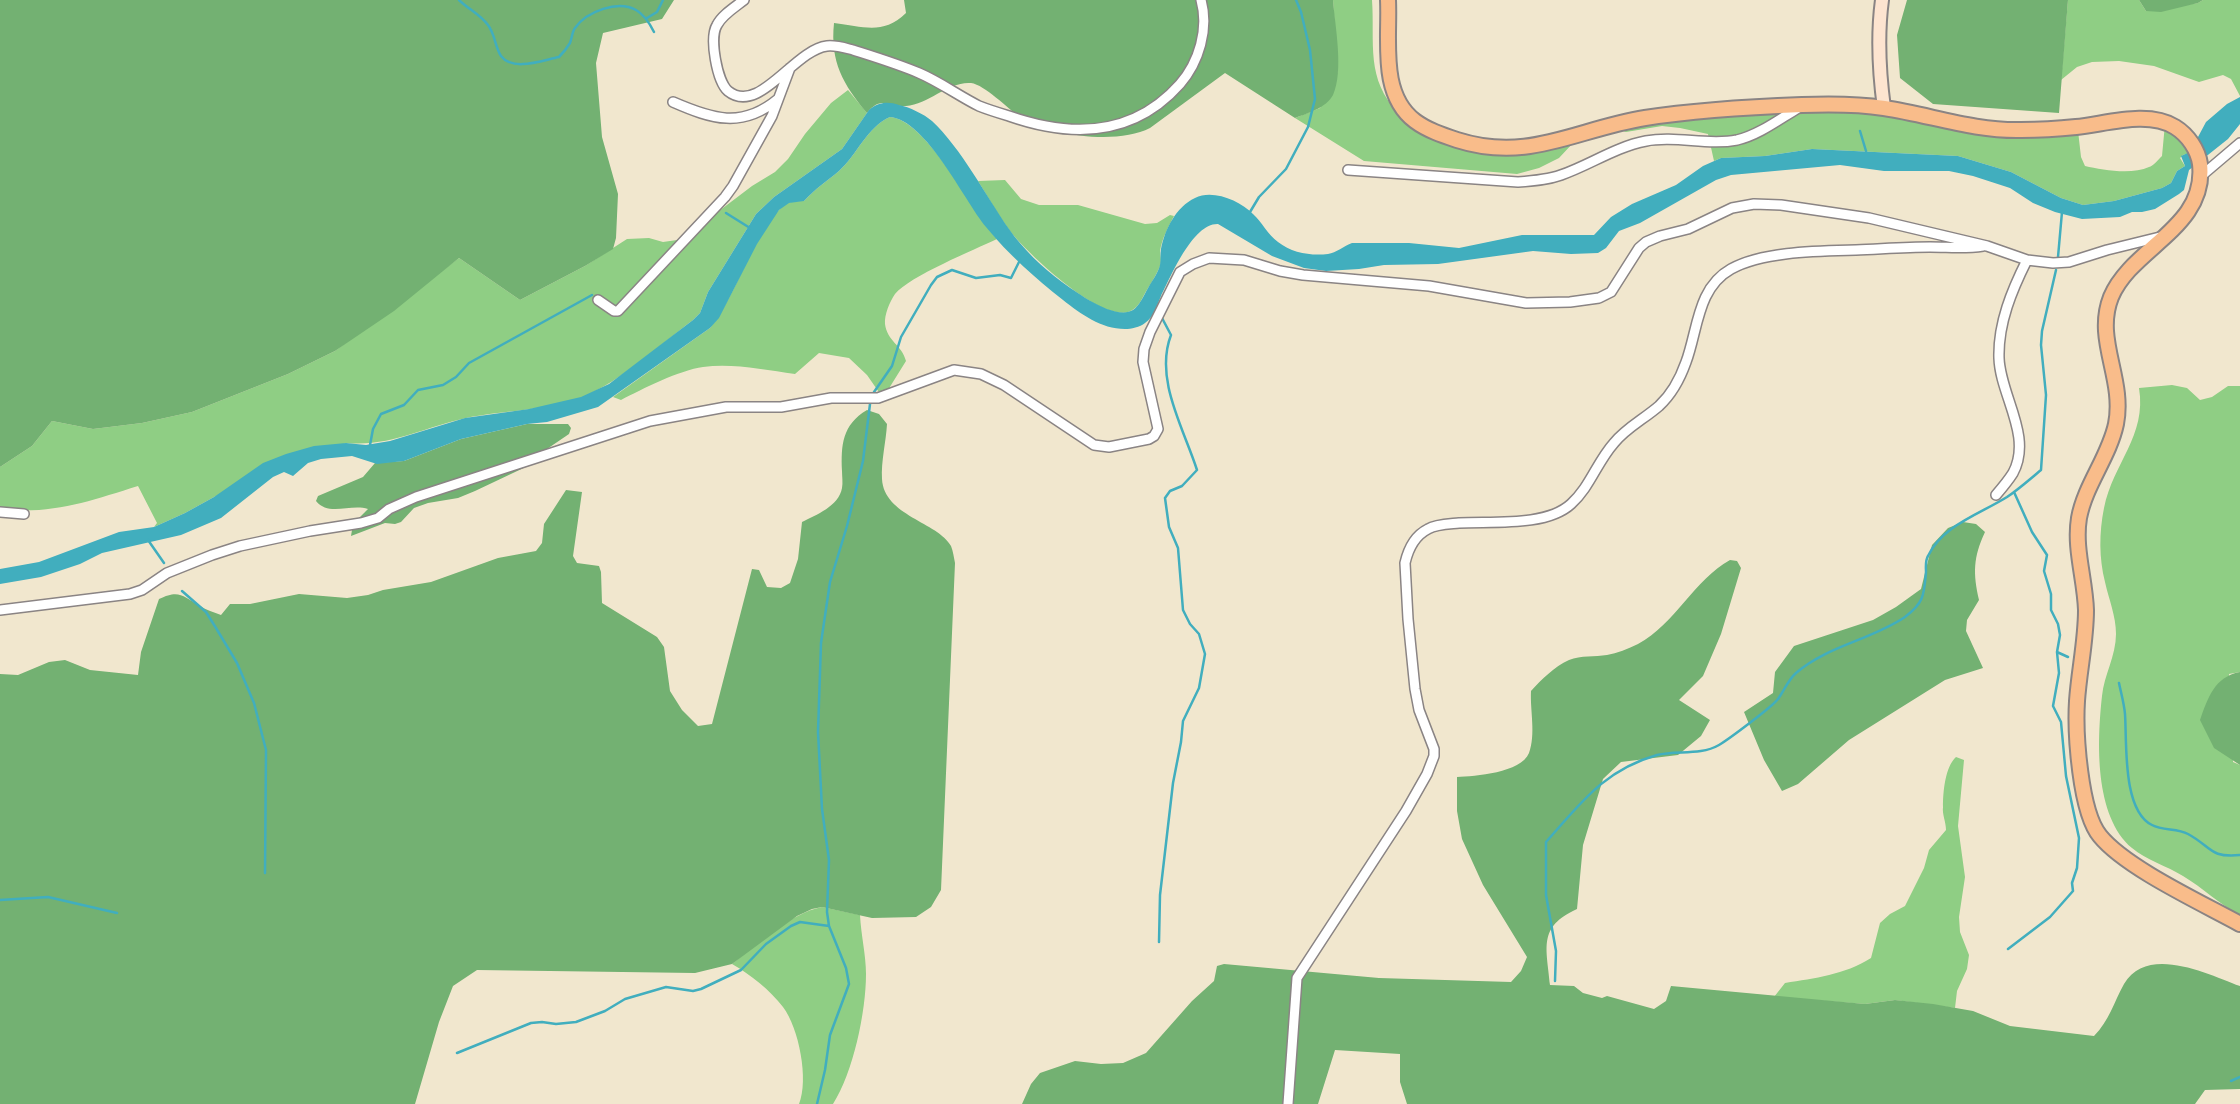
<!DOCTYPE html>
<style>
body{margin:0}
canvas{display:block;background:#f1e7ce}
</style>
<canvas width="2240" height="1104"></canvas>
<script>
const ctx = document.querySelector('canvas').getContext('2d');
ctx.lineJoin = 'round';
function fill(path, color) {
  ctx.fillStyle = color;
  ctx.fill(path, 'evenodd');
}
function strokePath(path, color, width, dash) {
  ctx.strokeStyle = color;
  ctx.lineWidth = width;
  ctx.lineCap = dash ? 'butt' : 'round';
  ctx.setLineDash(dash || []);
  ctx.stroke(path);
}
fill(new Path2D(`
 M1333 0H1372C1375 42 1365 80 1399 113L1487 150 1611 122 1808 105 1966 124 2077 122 2081 157 2085 166C2102 170 2132 175 2149 167 2153 166 2158 160 2162 156L2165 124 2181 136 2190 153 2183 155 2180 158 2185 166 2177 171 2171 183 2162 188 2114 201 2083 205 2061 198 2011 172 1958 156 1812 149 1765 156 1721 158 1714 161 1708 134 1680 128 1662 126 1626 132 1609 127 1573 143 1559 158 1539 168 1517 174 1364 161 1295 118 1320 108 1338 71Z
 M2068 0H2139L2146 11 2198 3 2203 0H2240V96L2231 79 2223 75 2199 82 2154 66 2119 61 2092 62 2077 67 2061 80Z
 M848 90 867 113 842 149 774 197 756 214 708 292 700 313 693 320C660 345 621 381 583 397 546 411 504 410 466 418 424 427 391 447 346 443L214 497 185 513 154 527 157 523 138 486C90 501 52 515 0 509V467L32 446 52 421 93 429 142 423 192 412 288 374 335 351 459 258 520 300 585 266 627 239 649 238 663 242 677 240 694 230 752 186 775 172 788 159 805 134 831 103Z
 M890 117C927 120 972 211 997 239 974 250 910 276 895 294 890 301 884 315 885 324 887 341 902 345 906 361L883 398 867 375 849 358 819 353 795 374C765 370 733 363 703 367 680 370 642 389 621 400L613 397 710 328C734 301 761 216 788 203 793 201 799 201 804 201 815 189 827 181 839 171 857 155 867 127 890 117Z
 M1005 180 1021 199 1039 205H1078L1145 224 1157 223 1170 215 1174 216C1169 226 1162 238 1160 251 1160 256 1162 260 1160 266 1156 276 1149 286 1144 295 1142 299 1139 305 1135 308 1110 333 1025 251 1010 231 998 215 988 197 978 181Z
 M2172 385 2187 388 2200 400 2212 397 2228 386H2240V672L2229 674 2233 762 2240 765V915C2219 904 2203 888 2183 876 2167 866 2146 860 2132 848 2094 816 2097 741 2102 696 2104 675 2116 656 2116 634 2116 616 2109 600 2105 582 2099 558 2099 533 2104 508 2113 463 2147 436 2139 388Z
 M1956 757 1964 760 1958 826 1965 877 1959 917 1960 932 1969 955 1967 969 1957 991 1955 1008 1895 1000 1865 1004 1774 997 1785 983C1815 978 1844 975 1871 958L1880 923 1890 914 1905 906 1924 868 1929 850 1946 830C1946 822 1942 814 1943 807 1943 792 1945 767 1956 757Z
 M822 907 860 915C861 935 866 955 866 974 866 1012 853 1073 833 1104H799C809 1080 799 1028 783 1007 770 990 751 975 732 964 757 944 791 913 822 907Z`), '#8fce84');
fill(new Path2D(`
 M0 0H674L662 19 603 33 596 63 602 137 618 194 616 238 613 249 585 266 520 300 459 258 394 311 335 351 288 374 192 412 142 423 93 429 52 421 32 446 0 467Z
 M904 0H1333C1335 26 1344 71 1333 95 1326 108 1308 113 1295 118L1225 73 1150 128C1117 145 1051 136 1020 117 1007 108 985 85 971 83 949 81 929 104 906 106 889 107 881 95 867 113 843 84 830 62 834 23 863 26 882 36 906 13Z
 M1907 0H2068L2059 113 1933 104 1900 78 1897 35Z
 M2139 0H2203L2198 3 2161 12 2146 11Z
 M867 410 879 414 887 424C886 442 881 461 882 479 884 516 938 522 951 546 953 551 954 558 955 563L941 890 931 907 916 917 872 918 822 907 812 909 797 916 732 964 695 973 477 970 453 986 439 1022 415 1104H0V674L18 675 49 662 65 660 90 670 138 675 141 652 159 599C179 589 183 596 200 606 206 610 214 612 221 615L230 604H250L299 594 347 598 368 595 383 590 431 582 498 558 536 551 542 543 544 524 566 490 582 492 573 556 577 563 599 566 601 572 602 603 657 637 664 647 670 691 682 710 698 726 712 724 752 569 759 570 767 587 781 588 790 583 798 559 802 522C816 515 839 506 842 488 843 483 842 476 842 471 841 445 842 425 867 410Z
 M527 424H568L571 428 569 434 544 451 532 464 475 491 458 498 428 503 414 508 401 522 395 524 385 523 351 536 353 524 368 509C351 503 329 517 316 501L318 496 363 477 375 463 404 461 461 439Z
 M1963 522 1976 524 1985 532C1973 558 1973 573 1979 600L1967 620 1966 631 1983 668 1945 680 1849 740 1798 784 1782 791 1764 760 1744 712 1773 693 1775 672 1794 646 1873 620 1896 607 1921 589 1932 545 1948 528Z
 M1730 560 1737 561 1741 568 1721 634 1703 676 1679 700 1710 720 1701 736 1678 755 1621 762 1603 779 1583 845 1577 909C1537 927 1547 948 1550 985L1574 986 1583 993 1602 998 1607 996 1654 1009 1666 1001 1671 986 1865 1004 1895 1000 1933 1004 1973 1011 2010 1026 2094 1036C2109 1021 2114 1002 2124 984 2147 944 2208 974 2240 986V1089L2205 1090 2195 1104H1407L1400 1082V1054L1335 1050 1318 1104H1022L1031 1084 1040 1073 1075 1061 1101 1064 1123 1063 1146 1053 1192 1001 1214 981 1217 966 1224 964 1379 978 1511 982 1521 971 1527 957 1483 885 1462 839 1457 811V777C1475 776 1521 773 1529 753 1536 734 1530 711 1531 691 1542 679 1554 667 1569 660 1581 655 1595 657 1607 655 1617 653 1628 649 1638 644 1675 624 1694 580 1730 560Z
 M2240 672V765L2214 748 2200 720C2208 698 2214 677 2240 672Z`), '#73b172');
fill(new Path2D(`
 M2240 97V124L2228 139 2189 170 2184 190 2179 194 2155 209 2142 212H2132L2120 217 2082 219 2055 212 2033 203 2010 188 1973 176 1949 171H1884L1840 165 1731 175 1716 180 1640 223 1619 231 1606 248 1598 253 1571 254 1533 251 1438 264 1384 265 1359 269 1326 271 1304 268 1272 256 1218 224C1193 223 1171 276 1161 296 1157 305 1154 317 1145 323 1140 327 1131 329 1125 329 1101 329 1081 314 1063 300 1035 278 1009 255 986 227 964 200 926 120 890 117 867 127 857 155 839 171 827 181 815 189 804 201L789 203 779 210 757 244 719 318 710 328 598 407 547 422 527 424 461 439 404 461 377 464 352 456 321 459 308 463 293 476 284 472 273 477 221 518 181 535 102 553 80 564 41 577 0 584V569L39 562 119 532 154 527 185 513 214 497 263 463 286 454 314 446 346 443 366 445 390 441 465 418 529 409 581 397 609 384 693 320 700 313 708 292 756 214 774 197 842 149 869 110C878 102 888 101 899 105 909 107 924 114 932 121 961 148 986 196 1009 229 1023 249 1042 267 1062 282 1076 292 1115 321 1133 310 1140 305 1144 295 1148 288 1152 281 1158 273 1160 265 1161 259 1160 254 1161 249 1165 229 1176 207 1195 198 1213 189 1240 201 1253 214 1262 222 1268 235 1278 242 1292 253 1311 256 1328 254 1336 253 1344 246 1352 243H1409L1459 248 1522 235H1594L1611 217 1632 204 1676 185 1703 166 1721 158 1765 156 1812 149 1958 156 2011 172 2061 198 2083 205 2114 201 2162 188 2171 183 2177 171 2185 166 2181 156 2190 152 2206 122 2227 104Z`), '#41aebe');
strokePath(new Path2D(`
 M459 0C468 9 480 14 488 25 495 34 495 47 501 56 513 72 543 60 559 57 563 53 567 48 570 43 572 38 572 32 575 28 587 11 618 0 636 10 645 15 650 24 654 32
 M647 18 657 12 663 0
 M1860 131 1866 151
 M1250 212 1259 197 1286 169 1308 127 1315 99 1310 50 1301 12 1296 0
 M726 213 750 228
 M2058 257 2062 212
 M874 392 892 366 901 337 931 285 937 277 952 270 976 278 1000 275 1011 278 1020 260
 M370 445 373 429 381 414 404 405 418 390 443 385 456 377 469 363 592 295
 M148 540 164 563
 M182 591 206 612 216 628 237 663 254 703 266 750 265 873
 M2057 652 2068 657
 M2119 683C2121 693 2124 703 2125 714 2127 742 2122 810 2152 825 2163 831 2177 828 2188 834 2212 847 2209 858 2240 855
 M0 900 48 897 117 913
 M1159 942 1160 895 1173 783 1181 742 1183 721 1199 688 1205 654 1199 634 1190 624 1183 610 1178 548 1169 527 1165 498 1170 491 1182 486 1197 470C1184 429 1154 379 1171 335L1162 318
 M2008 949 2050 917 2073 891 2072 883 2077 868 2079 838 2066 776 2061 722 2053 706 2059 673 2057 652 2060 635 2058 624 2051 610V594L2044 571 2047 555 2032 532 2014 492
 M1555 981 1556 951 1546 895V842C1581 803 1604 770 1657 755 1677 750 1700 756 1719 745 1729 739 1772 707 1778 699 1784 691 1788 680 1796 673 1827 646 1871 640 1905 617 1924 603 1924 595 1926 572 1926 567 1925 561 1928 556 1943 525 1980 514 2007 497 2019 489 2030 479 2041 470L2046 395 2041 345 2042 331 2056 270
 M457 1053 531 1023 542 1022 556 1024 576 1022 605 1011 625 999 666 987 693 991 701 989 741 970 766 944 791 926 800 922 829 926
 M2231 1081 2240 1077
 M817 1104 825 1070 830 1035 849 984 846 968 829 926 827 912 829 860 822 809 818 732 821 643 830 582 847 526 863 461 870 404`), '#41aebe', 2.5);
const street = new Path2D(`
 M744 0C735 7 722 15 717 25 709 38 717 81 728 91 759 116 794 50 827 46 836 45 845 48 853 50 875 57 898 64 919 73 940 82 959 96 979 106 989 110 999 113 1009 116 1072 138 1133 137 1180 84 1199 62 1209 29 1201 0
 M673 102C712 119 742 129 778 99
 M1348 170 1518 182C1533 181 1547 180 1561 175 1590 165 1615 147 1646 141 1676 135 1707 146 1737 140 1759 135 1781 118 1800 107
 M2200 177 2240 143
 M598 300 614 311H618L725 197 733 186 772 116 790 68
 M1996 495C2002 488 2008 481 2013 473 2033 436 2000 395 1999 358 1998 323 2012 290 2027 260
 M0 512 24 514
 M0 610 130 594 142 590 167 573 212 555 240 546 310 531 361 523 378 518 389 509 416 497 650 421 726 407H781L831 398H878L954 370 981 374 1004 385 1094 445 1109 447 1149 439 1154 436 1158 429 1143 362 1144 349 1150 332 1180 272 1193 264 1209 258 1244 260 1280 271 1303 275 1429 286 1526 303 1570 302 1599 298 1611 292 1639 248 1646 242 1660 236 1688 229 1732 208 1754 204 1781 205 1869 218 1987 246 2027 260 2053 263 2069 262 2107 250 2164 236
 M1288 1104 1297 978 1406 811 1427 774 1434 756V749L1419 710 1415 689 1408 619 1405 563C1408 550 1414 536 1428 529 1436 524 1449 524 1459 523 1491 521 1546 527 1571 504 1590 487 1597 462 1614 443 1626 428 1644 419 1659 406 1672 394 1680 379 1686 362 1698 330 1697 288 1731 269 1763 251 1820 251 1856 250 1881 249 1906 247 1930 247 1949 247 1965 249 1983 246`);
const secondary = new Path2D(`
 M1882 0C1877 37 1879 71 1884 108`);
const primary = new Path2D(`
 M1388 0C1390 39 1379 94 1415 121 1427 130 1442 135 1457 140 1529 163 1576 129 1645 118 1696 110 1750 107 1802 105 1829 104 1858 104 1884 108 1931 115 1973 131 2021 130 2039 130 2057 129 2076 127 2106 124 2148 110 2175 127 2188 135 2198 150 2200 164 2207 228 2132 247 2111 297 2094 340 2125 378 2116 424 2109 457 2085 485 2079 518 2074 548 2085 579 2086 610 2086 641 2079 671 2077 701 2075 733 2080 812 2100 836 2126 868 2202 903 2240 924`);
strokePath(street, '#8a8484', 12);
strokePath(secondary, '#8a8484', 16);
strokePath(primary, '#8a8484', 18);
strokePath(street, '#fff', 9);
strokePath(secondary, '#fde4d0', 12);
strokePath(primary, '#f9bc8a', 14);
</script>
